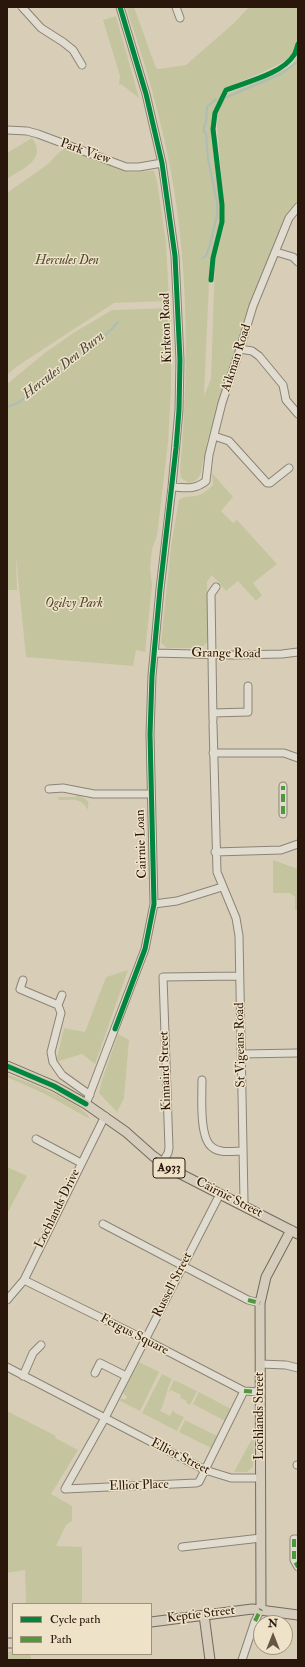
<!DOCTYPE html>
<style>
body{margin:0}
#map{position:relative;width:305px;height:1667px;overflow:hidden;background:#d8ceb8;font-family:"IM FELL Double Pica",serif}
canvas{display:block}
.frame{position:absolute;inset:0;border:8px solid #2a160b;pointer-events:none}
.legend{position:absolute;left:12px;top:1603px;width:140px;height:52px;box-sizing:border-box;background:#eee3c8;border:1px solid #a0917c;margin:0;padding:5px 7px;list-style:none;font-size:12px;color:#2a160b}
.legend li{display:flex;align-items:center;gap:8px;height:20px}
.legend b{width:20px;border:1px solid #a0917c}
.north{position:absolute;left:253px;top:1615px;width:40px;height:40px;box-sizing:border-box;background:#eee3c8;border:1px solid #a0917c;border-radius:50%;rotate:0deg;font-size:11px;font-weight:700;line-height:16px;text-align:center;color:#2a160b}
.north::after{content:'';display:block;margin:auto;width:14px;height:18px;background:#675648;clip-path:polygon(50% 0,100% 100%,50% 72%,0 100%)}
</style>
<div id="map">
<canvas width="305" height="1667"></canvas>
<div class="frame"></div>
<ul class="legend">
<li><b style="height:5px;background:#00873e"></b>Cycle path</li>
<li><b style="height:5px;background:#4f983b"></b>Path</li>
</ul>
<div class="north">N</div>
</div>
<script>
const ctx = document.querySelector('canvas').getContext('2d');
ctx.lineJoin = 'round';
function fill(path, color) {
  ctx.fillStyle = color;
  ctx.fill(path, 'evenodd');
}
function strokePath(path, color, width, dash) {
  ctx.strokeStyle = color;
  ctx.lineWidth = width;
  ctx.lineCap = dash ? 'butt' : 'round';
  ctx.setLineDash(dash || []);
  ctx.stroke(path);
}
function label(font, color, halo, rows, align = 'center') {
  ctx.font = font + ' "IM FELL Double Pica",serif';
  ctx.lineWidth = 3;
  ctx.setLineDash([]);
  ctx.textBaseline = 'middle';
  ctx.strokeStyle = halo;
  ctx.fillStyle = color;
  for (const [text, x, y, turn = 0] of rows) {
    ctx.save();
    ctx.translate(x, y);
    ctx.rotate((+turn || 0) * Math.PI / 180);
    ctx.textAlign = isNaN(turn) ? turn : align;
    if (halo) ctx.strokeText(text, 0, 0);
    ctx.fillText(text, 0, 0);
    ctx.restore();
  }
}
fill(new Path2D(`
 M126 7H134L156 68 159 69 186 65 234 23 249 7H298C298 20 300 41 293 53 286 65 238 82 223 89L213 115 211 134 220 206V223L210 259 204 396 211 379 215 261 224 227V207L217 125 218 114 226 94 292 66 298 55V205L294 209 262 273 235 353 217 410 207 442 205 458 203 459C202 470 202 480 189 483L181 478 180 472C190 358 189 237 161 126 152 86 139 46 126 7Z
 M116 16 139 98 121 84 119 85 120 76 103 20Z
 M32 138C48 159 22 169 7 179V153Z
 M65 149 129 172C138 173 146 170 154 171L157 181 166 242 169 301 114 303 16 367 7 375V193L48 164C54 159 58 151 65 149Z
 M171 308V389L168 443 157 536 152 549 150 568 152 586 145 652 136 650 133 666 26 657 16 557 17 590H7V384L46 352 75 332 112 310Z
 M212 473 233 497 221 511 233 523 237 520 277 564 253 583 262 595 256 601 238 581 226 591 212 575 207 582 208 633V641L202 648H167L161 643 171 546 179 500C185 495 191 498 199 495 204 493 209 489 213 485Z
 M77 795C84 797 92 801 87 810 84 797 69 800 59 800L57 797H76Z
 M273 860 298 869V910H295V897L290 893H273Z
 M128 970 95 1064 82 1054 56 1062 64 1028 85 1032 106 977Z
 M118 1034 129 1040 124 1098 117 1112 99 1093 102 1080Z
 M7 1074C24 1081 85 1103 90 1119L45 1094 7 1077Z
 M7 1167 27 1176 7 1214Z
 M139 1362 159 1372 140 1411 120 1401 121 1398 125 1400 127 1397 123 1393Z
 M162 1374 172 1379C166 1390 166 1400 160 1411L170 1416 173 1410 175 1413 184 1417 177 1431 142 1413Z
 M174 1380 197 1391 190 1405 186 1403 187 1401 180 1398 181 1395 171 1390 168 1393Z
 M199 1392 231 1409 225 1421 193 1404Z
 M7 1411 56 1436 55 1438 78 1450 51 1494 72 1506V1521L66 1525 56 1546 82 1547V1604H26L25 1570 7 1573Z
 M185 1420 217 1436 211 1448 179 1432Z
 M254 1435 253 1467 247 1472H234Z
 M13 1651V1654H31V1660H7V1652Z`), '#c4c59e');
strokePath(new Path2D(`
 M227 97 281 74 298 61
 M203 258 206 256 210 245 217 215V202L208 159 206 133 204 132V126L206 123 207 107 216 99
 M7 407 18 403 82 354 111 330 118 322`), '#aebcb7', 2);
const minor = new Path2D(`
 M22 7 41 28 63 42 73 50 82 65
 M176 7 180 18
 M7 130 27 131 38 134 126 167H139L162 163
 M276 252 293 257 298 262
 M240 349 252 351 259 356 283 385 286 400 298 414
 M214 436 229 441 267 483H270L289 468
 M172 487C186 488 195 490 206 481L209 455 222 403 240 349 253 306 289 218 298 207
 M154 653 233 655 282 654 298 652
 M213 713 248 712V686
 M213 720 211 594 216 587
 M213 724 217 872 236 918 239 936 244 1201 243 1205
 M213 753H284L298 758
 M49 789 63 788 94 794H151
 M283 814V786
 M215 852 281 850 298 844
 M154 904 177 901 222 887
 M23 980 20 989 58 1005 61 1013 51 1052 53 1062 62 1075 90 1095
 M58 1005 62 995
 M242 1054 298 1053
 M202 1080C202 1096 199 1138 212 1147 220 1154 234 1151 243 1151
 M86 1104 145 949 154 904 150 734 152 676 160 589 172 487 179 410 180 360 175 256 167 198 162 163 146 94 120 7
 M36 1139 81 1163
 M162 1163 168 1153 169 1148 163 977 239 976
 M220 1194 105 1418 65 1489 196 1483 199 1482 244 1391
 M103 1224 248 1300 260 1303
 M24 1280 142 1338 244 1391
 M7 1300 24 1280 105 1116
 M260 1364 286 1365 298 1368
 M7 1367 205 1470 231 1478H260
 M95 1373 100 1363 126 1376
 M23 1376 33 1353 41 1345
 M244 1391 260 1392
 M297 1465H298
 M298 1539H294V1560L298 1567
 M182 1547 261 1538
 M242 1660 255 1621 261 1609`);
const major = new Path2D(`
 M7 1066 54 1086 86 1104 126 1132 153 1156 173 1170 298 1234
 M261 1609 260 1303 266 1277 291 1230
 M204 1615 210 1660
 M151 1622 252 1609 298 1615
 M7 1643H13`);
strokePath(minor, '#8c8375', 9);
strokePath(major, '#736a5e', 11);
strokePath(minor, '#e0dcd0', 7);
strokePath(major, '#d5ccbb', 9);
strokePath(new Path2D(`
 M283 814V786
 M248 1300 260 1303
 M244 1391 260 1392
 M294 1539V1560L298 1567
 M255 1621 261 1609`), '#4f983b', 4, [8, 4]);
strokePath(new Path2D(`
 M211 280 213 258 222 222V205L213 129 215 113 226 90C246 82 282 74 294 55 296 52 297 47 298 44
 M115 1029 145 949 154 904 150 734 152 676 160 589 176 448 179 410 180 360 175 256 162 163 146 94 120 7
 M7 1066 54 1086 86 1104`), '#00873e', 5);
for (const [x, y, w] of [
 [169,1168,32]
]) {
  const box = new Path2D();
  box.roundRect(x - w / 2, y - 10, w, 20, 3);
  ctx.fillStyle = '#eee3c8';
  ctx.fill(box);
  strokePath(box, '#2a160b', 1);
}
label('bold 12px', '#2a160b', null, [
 ["A933",169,1168]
]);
label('13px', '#2a160b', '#eee3c8', [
 ["Park View",85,152,20],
 ["Kirkton Road",167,328,-92],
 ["Aikman Road",237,358,-72],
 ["Grange Road",226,654,1],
 ["Cairnie Loan",142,844,-92],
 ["St Vigeans Road",241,1045,-91],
 ["Kinnaird Street",166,1071,-92],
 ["Cairnie Street",229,1198,27],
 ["Lochlands Drive",58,1209,-64],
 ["Russell Street",173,1285,-63],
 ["Fergus Square",134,1335,27],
 ["Lochlands Street",260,1416,-90],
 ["Elliot Street",180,1457,27],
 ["Elliot Place",139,1486,-2],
 ["Keptie Street",201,1615,-7]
]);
label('italic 13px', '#534831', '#eee3c8', [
 ["Hercules Den",67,261],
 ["Ogilvy Park",74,604]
]);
label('italic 14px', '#4c463e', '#eee3c8', [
 ["Hercules Den Burn",64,366,-38]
]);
</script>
